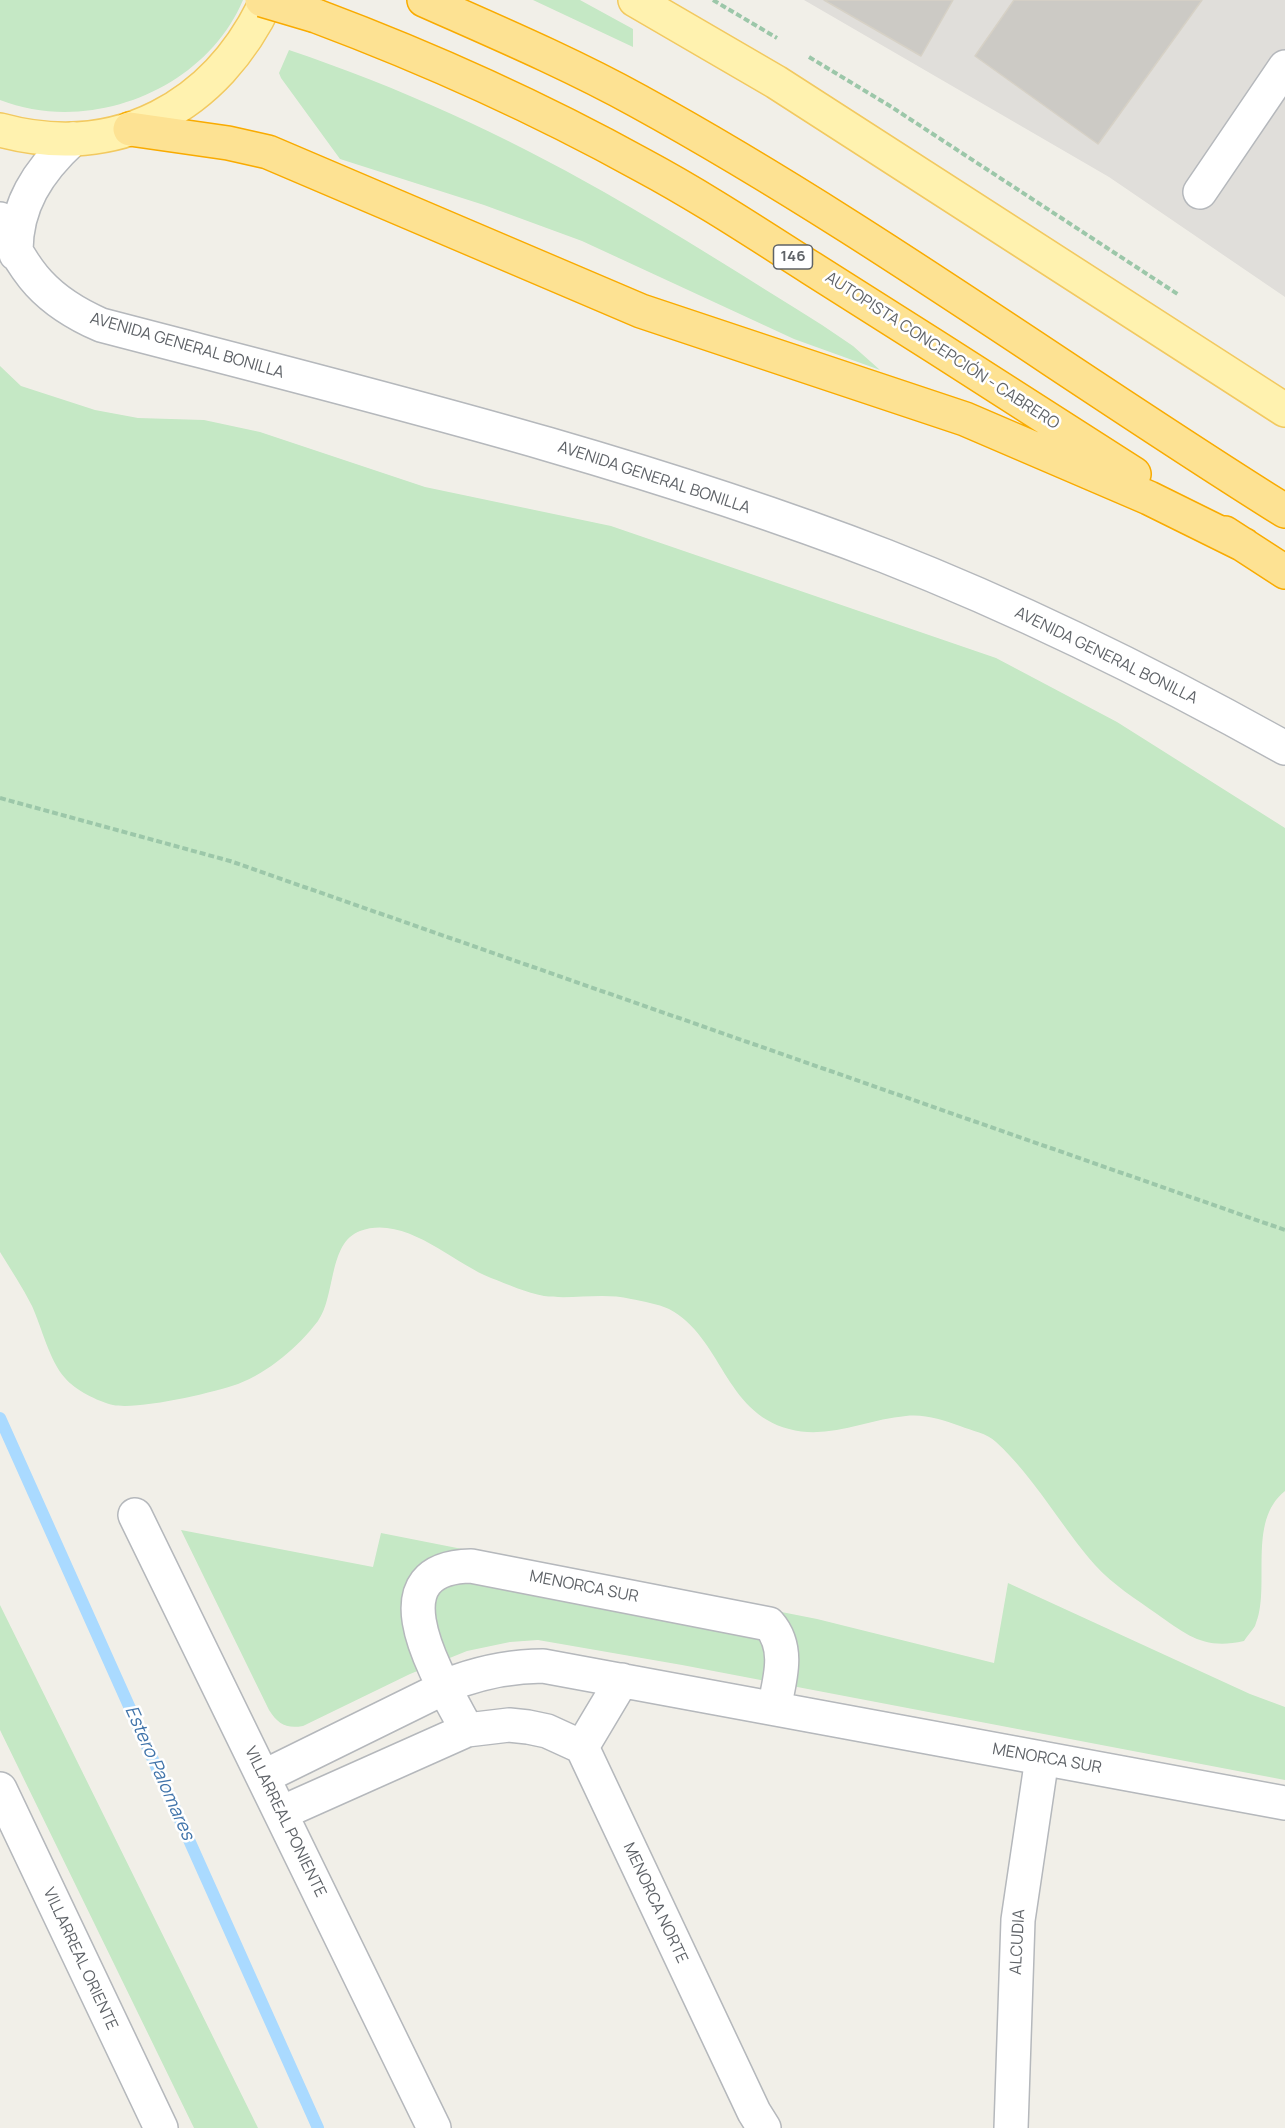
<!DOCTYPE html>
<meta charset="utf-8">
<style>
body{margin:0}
canvas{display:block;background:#f1efe8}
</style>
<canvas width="1285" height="2128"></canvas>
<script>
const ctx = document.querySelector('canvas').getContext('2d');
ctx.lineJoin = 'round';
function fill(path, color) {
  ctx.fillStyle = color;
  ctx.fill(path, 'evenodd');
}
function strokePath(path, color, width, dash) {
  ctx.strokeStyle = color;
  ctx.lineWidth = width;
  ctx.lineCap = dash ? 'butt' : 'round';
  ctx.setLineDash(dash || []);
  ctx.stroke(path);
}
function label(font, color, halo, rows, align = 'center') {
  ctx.font = font + ' Manrope,sans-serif';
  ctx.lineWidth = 5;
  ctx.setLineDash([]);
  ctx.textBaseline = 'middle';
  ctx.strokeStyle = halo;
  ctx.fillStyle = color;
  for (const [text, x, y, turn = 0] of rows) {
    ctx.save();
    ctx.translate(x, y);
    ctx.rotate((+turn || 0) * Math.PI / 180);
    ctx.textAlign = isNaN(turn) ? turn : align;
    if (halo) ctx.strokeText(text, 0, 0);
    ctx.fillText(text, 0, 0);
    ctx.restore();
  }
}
fill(new Path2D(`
 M804 0H1285V297L1109 177Z`), '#e0deda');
fill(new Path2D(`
 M0 0H243C205 90 90 135 0 100Z
 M533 0H580L633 29V47Z
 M289 50C399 87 504 135 604 192 678 234 750 280 822 325L853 346 880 370 794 339 582 241 484 205 340 159 281 78 279 73Z
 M0 366 21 386 95 410 138 418 204 420 260 432 425 487 611 526 996 658 1117 722 1285 828V1491C1246 1522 1272 1588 1255 1626 1252 1631 1247 1636 1244 1641 1205 1650 1188 1636 1157 1614 1136 1599 1113 1585 1095 1565 1060 1525 1035 1478 996 1442 987 1433 972 1431 960 1426 942 1420 926 1414 906 1416 867 1419 829 1440 789 1429 724 1412 722 1337 669 1309 658 1304 642 1301 631 1299 602 1292 572 1300 544 1296 527 1293 507 1284 491 1278 453 1263 405 1214 360 1231 328 1243 336 1296 318 1321 298 1347 269 1372 238 1384 212 1393 139 1410 113 1405 97 1401 75 1390 65 1378 49 1360 42 1328 32 1306 23 1288 11 1270 0 1252Z
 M181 1530 373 1567 381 1533 817 1619 994 1663 1008 1583 1250 1694 1285 1707V1780L682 1665 538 1640 510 1642 467 1651 410 1674 303 1726C286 1729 278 1724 269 1710Z
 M0 1605 258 2128H194L0 1730Z`), '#c5e8c5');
strokePath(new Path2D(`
 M0 1418 318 2128`), '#aadaff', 12);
const building = new Path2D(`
 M824 0H953L921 56Z
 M1014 0H1202L1098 144 975 56Z`);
fill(building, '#cccac5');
strokePath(building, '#d6d1c6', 1.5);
const minor = new Path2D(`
 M1200 192 1285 67
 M0 219C24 273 46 301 101 325 365 394 631 458 885 556 1023 610 1156 676 1285 748
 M16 254C15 206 38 171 73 139
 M135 1515 434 2128
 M467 1730C443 1684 368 1568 471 1566L769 1624C790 1648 780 1679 774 1708
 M582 1747 754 2112 764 2128
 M582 1747 622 1680
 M263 1777 458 1681C487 1671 512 1666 543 1666L1285 1803
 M0 1789 161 2128
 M281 1813 467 1730 509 1725 528 1727 547 1731 582 1747
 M1011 2128 1018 1920 1042 1758`);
const major = new Path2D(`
 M635 0 776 82 1285 410
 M0 130C117 162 217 107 267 0`);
const highway = new Path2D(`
 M424 0C496 32 569 63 638 101 862 224 1069 376 1285 511
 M316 16C428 58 537 107 642 165 700 196 756 233 811 268 919 336 1027 405 1134 474
 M130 129 228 143 268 152 641 311 965 419 1149 498 1244 545
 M1225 533 1285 572`);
strokePath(minor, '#b5b8bc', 36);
strokePath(major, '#f2c960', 36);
strokePath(highway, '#f9ab00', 36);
strokePath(new Path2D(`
 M713 0 777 38
 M809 57 890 106 1179 295
 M0 798 230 861 1285 1230`), '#9cc7a9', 4, [6, 3]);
strokePath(minor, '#fff', 33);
strokePath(major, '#fff2af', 33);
strokePath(highway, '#fde293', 33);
const highwayBridge = new Path2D(`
 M262 0 316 16`);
strokePath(highwayBridge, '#f9ab00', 36, []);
strokePath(highwayBridge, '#fde293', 33);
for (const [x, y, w] of [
 [793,257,39]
]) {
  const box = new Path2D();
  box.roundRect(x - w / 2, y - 12, w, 24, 4.5);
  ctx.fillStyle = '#fff';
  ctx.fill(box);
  strokePath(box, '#5f6368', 1.5);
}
label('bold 15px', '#5f6368', null, [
 ["146",793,257]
]);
label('16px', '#5f6368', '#fff', [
 ["AVENIDA GENERAL BONILLA",187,346,16],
 ["AUTOPISTA CONCEPCIÓN - CABRERO",942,351,33],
 ["AVENIDA GENERAL BONILLA",654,478,18],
 ["AVENIDA GENERAL BONILLA",1106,656,26],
 ["MENORCA SUR",584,1587,11],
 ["MENORCA SUR",1047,1759,10],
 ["VILLARREAL PONIENTE",285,1822,64],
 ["MENORCA NORTE",655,1903,65],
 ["ALCUDIA",1018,1942,-87],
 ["VILLARREAL ORIENTE",80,1959,65]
]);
label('italic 18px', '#4174aa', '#fff', [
 ["Estero Palomares",159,1773,66]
]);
</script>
